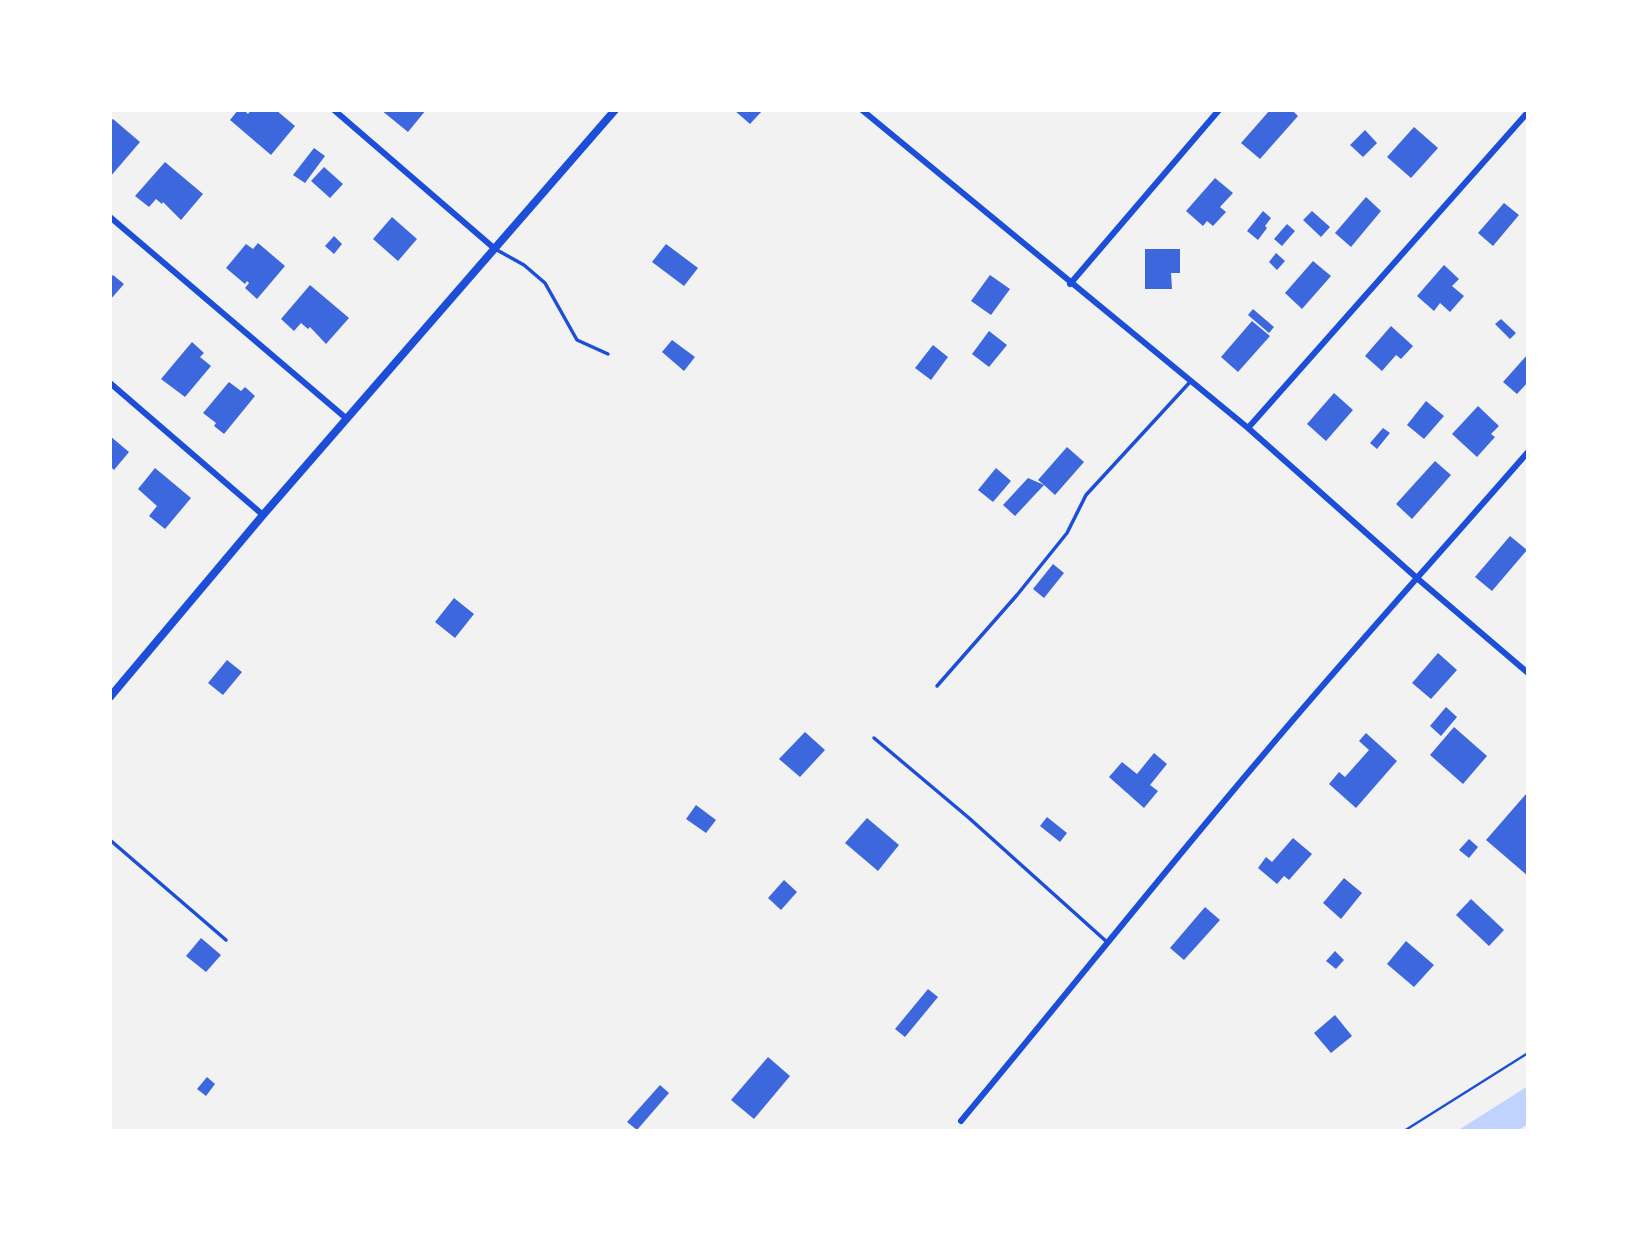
<!DOCTYPE html>
<style>
body{margin:0}
#map{position:relative;width:1638px;height:1241px;overflow:hidden;background:#f2f2f2;font-family:Poppins,sans-serif}
canvas{display:block}
.frame{position:absolute;inset:0;border:112px solid #fff;pointer-events:none}
</style>
<div id="map">
<canvas width="1638" height="1241"></canvas>
<div class="frame"></div>
</div>
<script>
const ctx = document.querySelector('canvas').getContext('2d');
ctx.lineJoin = 'round';
function fill(path, color) {
  ctx.fillStyle = color;
  ctx.fill(path, 'evenodd');
}
function strokePath(path, color, width, dash) {
  ctx.strokeStyle = color;
  ctx.lineWidth = width;
  ctx.lineCap = dash ? 'butt' : 'round';
  ctx.setLineDash(dash || []);
  ctx.stroke(path);
}
fill(new Path2D(`
 M1528 1086V1124L1517 1131H1457Z`), '#bfd3fe');
fill(new Path2D(`
 M238 110H244L248 114 251 110H276L295 126 271 155 230 120Z
 M381 110H426L408 132Z
 M734 110H763L750 124Z
 M1270 110H1292L1298 116 1260 159 1241 143Z
 M113 119 140 142 110 177V121Z
 M1414 127 1438 148 1411 178 1387 157Z
 M1365 130 1377 143 1363 157 1350 145Z
 M314 148 325 156 305 183 293 175Z
 M165 162 203 194 181 220 163 202 162 204 156 199 149 207 135 196Z
 M324 167 343 184 330 198 311 181Z
 M1215 178 1233 193 1220 207 1226 212 1213 226 1207 221 1203 226 1186 211Z
 M1366 197 1381 211 1351 247 1335 233Z
 M1504 203 1519 215 1493 246 1478 233Z
 M1263 211 1271 218 1265 226 1267 228 1258 240 1247 231Z
 M1312 211 1330 227 1321 237 1303 220Z
 M392 217 417 239 398 261 373 239Z
 M1287 224 1295 231 1282 246 1274 239Z
 M334 236 342 244 334 254 325 246Z
 M258 243 285 266 257 299 245 288 249 283 247 281 245 284 226 268 246 244 253 249Z
 M666 244 698 268 684 286 652 262Z
 M1145 249H1180V273H1171L1172 289H1145Z
 M1276 253 1285 261 1277 270 1269 262Z
 M1313 261 1331 276 1302 309 1285 293Z
 M1444 265 1459 279 1452 286 1464 296 1450 312 1440 303 1434 311 1417 296Z
 M113 275 124 284 110 300V278Z
 M990 275 1010 289 991 315 971 301Z
 M310 285 349 318 326 344 310 327 308 329 301 323 294 331 281 319Z
 M1253 309 1274 327 1269 333 1248 315Z
 M1501 319 1516 333 1510 339 1495 324Z
 M1252 321 1270 336 1238 372 1221 357Z
 M1391 326 1413 346 1401 359 1396 355 1382 371 1365 356Z
 M989 331 1007 345 989 367 972 354Z
 M672 340 695 357 684 371 662 352Z
 M192 342 204 353 200 357 211 366 185 397 161 379Z
 M933 345 948 357 931 380 915 368Z
 M1528 354V382L1517 394 1503 382Z
 M229 382 241 391 245 387 255 396 224 434 214 426 216 423 203 413Z
 M1334 393 1353 410 1326 441 1307 424Z
 M1426 401 1444 416 1424 439 1407 425Z
 M1478 406 1499 426 1491 434 1495 437 1477 457 1452 434Z
 M1383 428 1390 433 1377 449 1370 443Z
 M110 436 129 452 114 470 110 466Z
 M1067 447 1084 462 1055 495 1044 485 1015 516 1003 505 1028 478 1044 485 1038 480Z
 M1435 461 1451 475 1412 519 1396 504Z
 M155 468 191 498 165 529 149 516 157 506 138 489Z
 M996 468 1011 481 993 502 978 490Z
 M1510 536 1527 550 1492 591 1475 577Z
 M1053 564 1064 573 1044 598 1033 589Z
 M454 598 474 614 455 638 435 622Z
 M1438 653 1457 670 1431 699 1412 683Z
 M227 660 242 672 223 695 208 683Z
 M1446 707 1457 717 1441 736 1430 726Z
 M1454 727 1487 756 1463 784 1430 755Z
 M805 732 825 750 800 777 779 759Z
 M1366 733 1397 761 1356 808 1329 784 1339 772 1345 777 1369 750 1359 741Z
 M1154 753 1167 764 1150 785 1158 791 1144 808 1109 777 1122 762 1137 774Z
 M1526 794 1528 795V876L1486 840Z
 M696 805 716 820 706 833 686 819Z
 M1047 817 1067 833 1060 842 1040 826Z
 M867 818 899 845 878 871 845 843Z
 M1293 838 1312 854 1289 880 1284 876 1277 884 1258 868 1266 857 1272 862Z
 M1469 839 1478 847 1469 858 1459 850Z
 M1344 878 1362 893 1341 919 1323 903Z
 M784 880 797 892 781 910 768 898Z
 M1471 899 1504 930 1489 946 1456 915Z
 M1205 907 1220 920 1184 960 1170 948Z
 M201 938 221 955 206 972 186 956Z
 M1406 941 1434 965 1414 987 1387 964Z
 M1335 951 1344 960 1336 969 1326 961Z
 M928 989 938 997 905 1037 895 1029Z
 M1335 1015 1352 1036 1331 1053 1314 1033Z
 M768 1057 790 1076 754 1119 731 1100Z
 M207 1077 215 1084 206 1096 197 1089Z
 M660 1085 669 1093 637 1130 627 1122Z`), '#3d67dc');
strokePath(new Path2D(`
 M1404 1131 1528 1053`), '#1d4ed8', 2.5);
strokePath(new Path2D(`
 M497 250 524 265 545 283 577 340 608 354
 M937 686 1017 595 1067 533 1086 495 1190 382
 M874 738 969 818 1107 942
 M110 840 226 940`), '#1d4ed8', 3.5);
strokePath(new Path2D(`
 M334 110 495 249
 M862 110 1248 428 1418 579 1528 673
 M110 217 347 419
 M1070 284 1219 110
 M110 383 263 515
 M1248 428 1528 112
 M961 1121C1063 999 1161 875 1264 754 1350 652 1440 553 1528 452`), '#1d4ed8', 6);
strokePath(new Path2D(`
 M110 697 263 515 615 110`), '#1d4ed8', 8);
</script>
